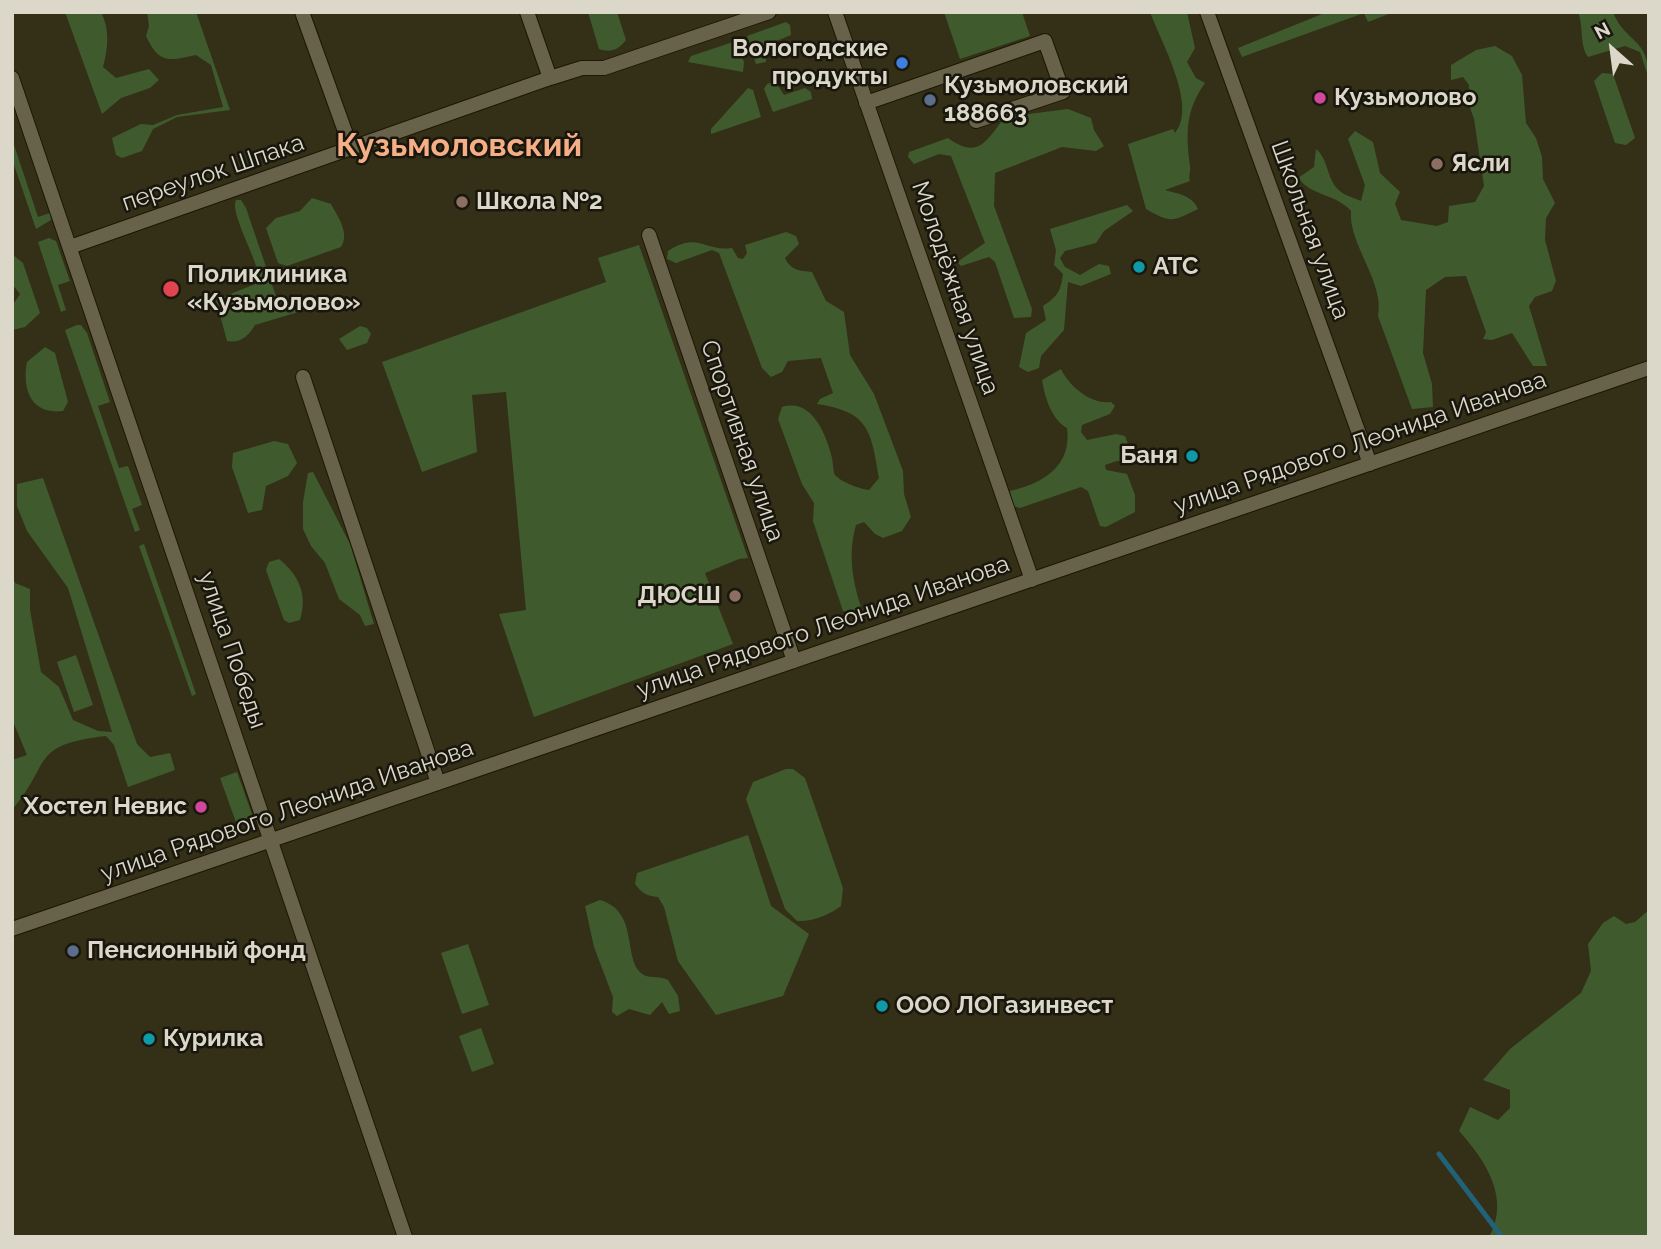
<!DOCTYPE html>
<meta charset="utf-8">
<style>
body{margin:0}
#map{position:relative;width:1661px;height:1249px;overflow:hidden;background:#342f17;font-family:Raleway,sans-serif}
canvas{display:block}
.frame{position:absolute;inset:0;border:14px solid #dbd8ca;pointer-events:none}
.north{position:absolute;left:1577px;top:14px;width:70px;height:70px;-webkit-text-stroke:5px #19170d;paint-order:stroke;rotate:332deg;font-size:19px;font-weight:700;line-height:28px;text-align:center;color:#dbd8ca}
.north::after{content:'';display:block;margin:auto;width:24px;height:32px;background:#dbd8ca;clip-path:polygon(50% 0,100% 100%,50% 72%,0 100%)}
</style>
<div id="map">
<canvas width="1661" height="1249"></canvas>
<div class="frame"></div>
<div class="north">N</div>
</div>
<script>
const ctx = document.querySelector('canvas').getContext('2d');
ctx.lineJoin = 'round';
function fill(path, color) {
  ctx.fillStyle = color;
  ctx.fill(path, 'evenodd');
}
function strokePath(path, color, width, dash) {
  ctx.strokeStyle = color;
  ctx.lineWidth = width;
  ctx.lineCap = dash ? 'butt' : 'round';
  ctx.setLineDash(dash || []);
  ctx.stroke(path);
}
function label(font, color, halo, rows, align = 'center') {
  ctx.font = font + ' Raleway,sans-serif';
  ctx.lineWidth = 5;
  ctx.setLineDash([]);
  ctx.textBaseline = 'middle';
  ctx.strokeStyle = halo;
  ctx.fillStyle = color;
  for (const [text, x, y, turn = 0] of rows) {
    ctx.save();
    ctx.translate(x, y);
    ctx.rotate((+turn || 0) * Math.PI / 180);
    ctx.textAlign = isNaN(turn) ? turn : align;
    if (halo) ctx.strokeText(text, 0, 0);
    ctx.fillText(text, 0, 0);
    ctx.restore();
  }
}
fill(new Path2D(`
 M65 12H101C110 30 108 48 103 67L116 78 149 69 159 80 150 88 121 98 102 114Z
 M147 12H196L230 110 177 117 153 129 142 151 122 158 116 155 112 138 141 124 153 125 177 115 223 107 211 65 196 55C169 61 159 64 146 36L149 26Z
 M588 12H617L626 40C618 50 611 53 599 49Z
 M944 12H1022L1030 36 960 59Z
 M1150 12H1187L1195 48 1187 62 1196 78 1205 83C1185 111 1186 134 1190 166 1191 173 1188 174 1190 181L1165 190C1178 194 1192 195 1198 209 1172 222 1171 223 1146 209L1128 144 1173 129 1175 133C1198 106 1161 42 1150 12Z
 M1327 12H1394L1368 22 1364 13 1242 57 1238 48Z
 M1578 12H1613C1625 43 1649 37 1649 79L1640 52 1625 46 1588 57C1579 44 1584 27 1578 12Z
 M786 22 790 25 791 35 767 45 766 62 756 64 747 36Z
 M736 41 744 62 743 72 688 62 691 56Z
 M1495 46 1512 56 1522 75 1526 123 1536 138 1542 157 1543 179 1555 203 1546 218 1545 240 1556 281 1552 291 1535 297 1529 306 1547 366H1533L1512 333 1492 340 1483 339 1486 332 1466 276 1445 277 1426 290 1423 353 1432 384 1433 407 1412 409 1378 316C1385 282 1348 244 1351 211 1335 193 1313 197 1298 178L1314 167 1316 149C1330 161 1326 181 1341 192 1346 196 1355 198 1361 201L1365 185 1348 139 1355 131 1373 142 1380 173 1400 192 1395 204 1401 220 1437 226 1448 222 1449 206 1475 202 1484 186 1474 119 1468 102 1469 85 1463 77 1451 80V65L1476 50Z
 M1602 73 1613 74 1635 138 1626 145 1615 143 1594 81Z
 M775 81 784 95 805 88 811 92 812 99 773 112 764 89 767 84Z
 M748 88 753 90 761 117 711 134V129Z
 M1068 109 1091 118 1094 130 1104 146 1096 151 1062 147 995 173 994 206 1032 309 1031 317 1014 318 995 262 989 257 961 266 957 262 985 243 951 156 939 154 914 164 908 157 909 152 948 138C979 160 986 141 1005 117Z
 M12 139 38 217 50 213 51 220 36 229 12 159Z
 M312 198 331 204C338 217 350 233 341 247L287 266 278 263 266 228 276 218 300 211Z
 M236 200H241L246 208 279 305 281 307 297 305 305 310 255 325C249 335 241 344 227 341L216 300 260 282C259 261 229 213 236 200Z
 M1127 205 1133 211 1104 231 1096 243 1065 251 1060 258 1065 267 1080 275 1099 264 1109 266 1111 274 1081 286 1068 282 1064 330 1041 356 1039 368 1028 372 1019 367 1026 333 1046 320 1043 306C1057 297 1061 291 1063 274L1054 265 1056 250 1050 229Z
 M786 232 796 236 799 244 785 258C790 270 800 271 812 272L826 301 844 312 850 355 874 394 903 471 904 494 911 517 902 531 883 538 875 534 864 522 856 525C848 553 852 579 861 607L857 614 843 611 813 521 814 503 802 484 778 419 782 407C812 398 826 434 832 458 833 462 833 471 835 475 841 482 860 489 869 490L879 478C871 430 869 412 817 404L820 399 833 393 821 358 788 361 782 372 771 377 762 368 719 253 712 250 676 263 667 259 668 251C698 231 705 252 732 248L738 258 743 259 747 253 745 245Z
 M49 238 56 241 70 281 58 285 66 310 61 312 38 242Z
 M639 245 748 558 739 559 705 573 733 644 534 717 499 614 526 610 506 392 472 395 477 452 422 472 382 362 606 282 598 258Z
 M12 254 23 263 40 313 25 327 12 330V306L20 294 12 284Z
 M77 325H81L87 333 110 402 98 406 119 468 128 466 142 505 132 509 140 530 135 532 65 330Z
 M360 326 367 328 371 334 367 343 347 350 339 339Z
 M45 347 55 353 68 402 63 411C30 415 22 388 27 362Z
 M1061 369C1069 386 1091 405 1111 402L1115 406 1110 414 1082 425 1081 432 1087 440 1116 434 1125 436 1133 457 1130 462 1117 461 1105 465 1106 470 1127 474 1135 495V512L1106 527 1100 526 1088 491 1081 487 1020 508 1013 506 1010 491C1044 483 1072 466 1067 428 1051 419 1045 397 1042 380Z
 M274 441 288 444 297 463 288 476 266 486 262 510 248 513 232 467 233 453Z
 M313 472 350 544 374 624 365 626 360 615 339 599 325 563 311 546 303 529V502L308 473Z
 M43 478 137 744 150 757 170 753 175 770 128 787 114 745 106 736C29 745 53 762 12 810V760L27 755 12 719V574L15 583 30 589V610L41 672 59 687 73 720 98 731 112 732 68 588 27 531 17 506V484Z
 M144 544 196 694 192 696 139 546Z
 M279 559C299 575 308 595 300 620L289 623 284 620 266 570 269 562Z
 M76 655 93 705 74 712 57 662Z
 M786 769H793L805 778 843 888 841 906C829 915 812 922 797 921L785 909 746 799 753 782Z
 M237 772 252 814 247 822 237 825 220 778Z
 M748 835 771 906 809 934 783 996 716 1015 678 961 664 907 658 897C646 896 642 893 635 884L637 873Z
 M600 900C642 912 620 965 646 976 653 978 660 976 668 980L678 996 680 1011 669 1014 662 1002 650 1015 629 1009 617 1016 612 1012 613 997 594 947 585 906Z
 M1649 910V1237H1489C1511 1198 1485 1160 1459 1131L1470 1107 1498 1120 1510 1108V1090L1483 1080 1510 1049 1581 993 1591 971 1588 944 1603 923 1614 916 1626 924 1635 922Z
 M468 944 489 1005 462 1014 441 953Z
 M481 1028 494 1064 472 1072 459 1036Z`), '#3f5b2e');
strokePath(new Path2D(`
 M1439 1154 1502 1237`), '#226279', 5);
const street = new Path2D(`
 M302 12 351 148
 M527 12 550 78
 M835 12 1032 580
 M1207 12 1370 464
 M12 78 405 1237
 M866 103 1045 41 1063 92 976 121
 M649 235 794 661
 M70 247 550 78 582 68H604L769 12
 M303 377 438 783
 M12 929 1649 368`);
strokePath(street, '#1c1702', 16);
strokePath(street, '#676249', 14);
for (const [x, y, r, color] of [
 [902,63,7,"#3f7fe0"],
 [1320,98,7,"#d1479c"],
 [930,100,7,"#5c6f8a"],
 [1437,164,7,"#8d6e63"],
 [462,202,7,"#8d6e63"],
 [1139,267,7,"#0f9aa8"],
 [171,289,9,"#e0444e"],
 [1192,456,7,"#0f9aa8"],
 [735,596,7,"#8d6e63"],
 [201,807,7,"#d1479c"],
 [73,951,7,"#5c6f8a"],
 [882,1006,7,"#0f9aa8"],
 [149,1039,7,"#0f9aa8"]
]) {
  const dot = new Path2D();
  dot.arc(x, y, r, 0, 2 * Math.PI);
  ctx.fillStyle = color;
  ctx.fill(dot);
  strokePath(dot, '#19170d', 2.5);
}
label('bold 24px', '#dbd8ca', '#19170d', [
 ["Вологодские",888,49,"right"],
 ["продукты",888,77,"right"],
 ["Кузьмоловский",944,86],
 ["188663",944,114],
 ["Кузьмолово",1334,98],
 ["Ясли",1451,164],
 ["Школа №2",476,202],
 ["АТС",1153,267],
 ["Поликлиника",187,275],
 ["«Кузьмолово»",187,303],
 ["Баня",1178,456,"right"],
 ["ДЮСШ",721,596,"right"],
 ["Хостел Невис",187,807,"right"],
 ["Пенсионный фонд",87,951],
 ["ООО ЛОГазинвест",896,1006],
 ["Курилка",163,1039]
], 'left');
label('24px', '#dbd8ca', '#19170d', [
 ["переулок Шпака",213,173,-19],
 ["Школьная улица",1310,230,70],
 ["Молодёжная улица",955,288,71],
 ["Спортивная улица",742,441,71],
 ["улица Рядового Леонида Иванова",1360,443,-19],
 ["улица Рядового Леонида Иванова",823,627,-19],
 ["улица Победы",232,650,71],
 ["улица Рядового Леонида Иванова",287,811,-19]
]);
label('bold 32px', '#f5ae85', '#19170d', [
 ["Кузьмоловский",459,146]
]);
</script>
